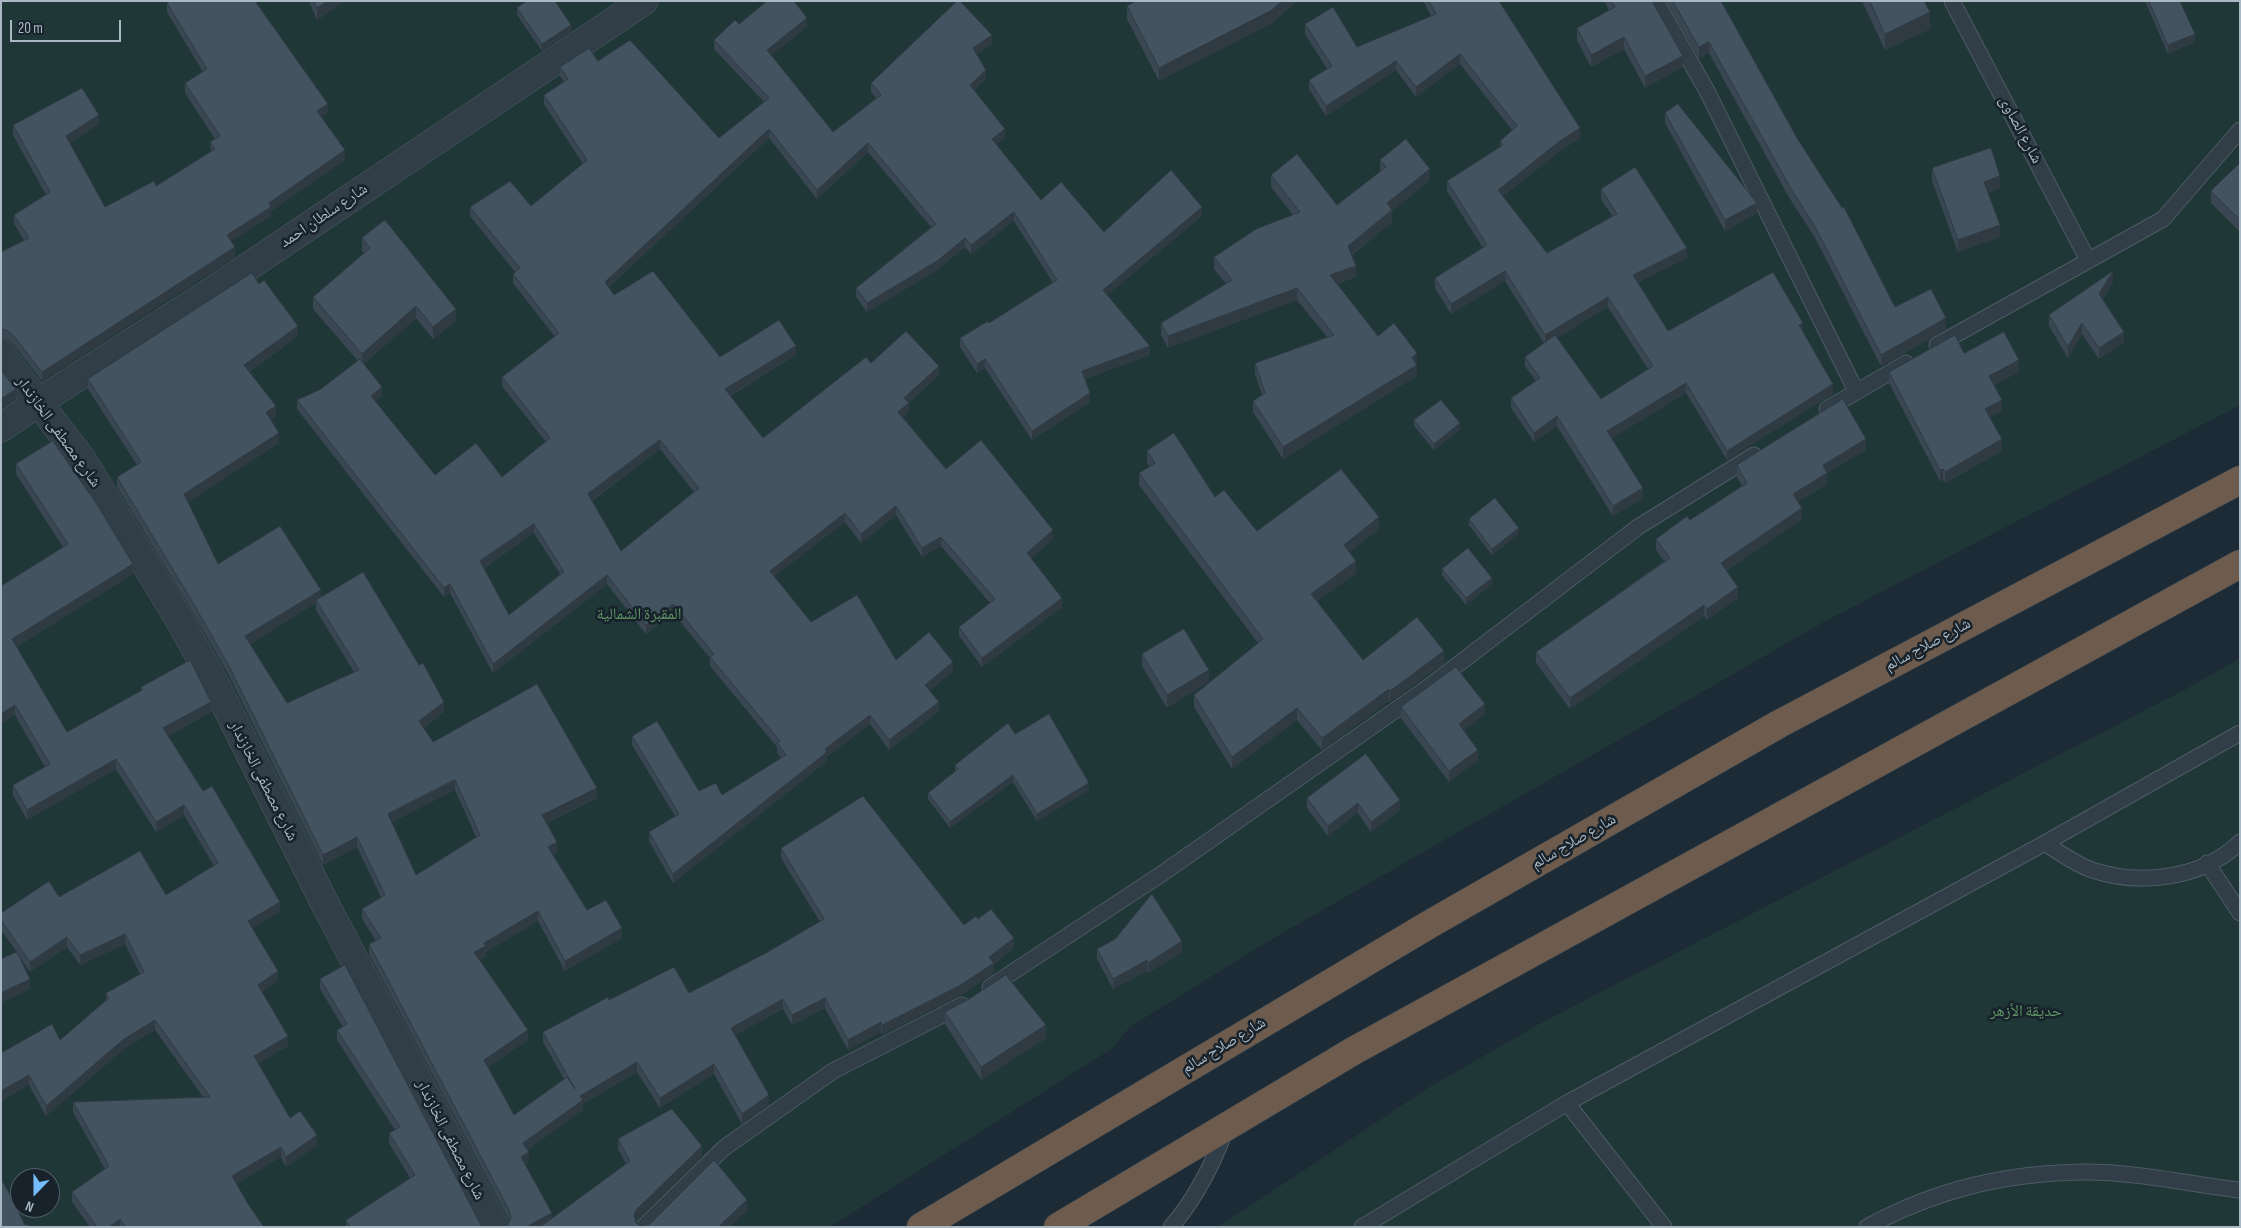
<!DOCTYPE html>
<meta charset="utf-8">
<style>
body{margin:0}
#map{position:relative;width:2241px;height:1228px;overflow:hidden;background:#1d2b36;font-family:"Sofia Sans Condensed",sans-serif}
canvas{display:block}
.frame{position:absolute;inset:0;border:2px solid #aab8c4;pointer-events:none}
.north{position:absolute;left:10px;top:1168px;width:50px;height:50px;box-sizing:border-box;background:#17222b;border:1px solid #525e68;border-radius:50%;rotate:202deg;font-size:14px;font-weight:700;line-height:20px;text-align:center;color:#aab8c4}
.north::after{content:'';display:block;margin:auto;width:18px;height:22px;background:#75bcff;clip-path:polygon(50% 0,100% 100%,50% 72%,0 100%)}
.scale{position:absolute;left:10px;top:20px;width:111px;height:22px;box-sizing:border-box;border:2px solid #aab8c4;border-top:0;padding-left:6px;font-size:15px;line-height:18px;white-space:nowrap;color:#aab8c4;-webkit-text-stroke:4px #17222b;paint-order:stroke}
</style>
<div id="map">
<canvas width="2241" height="1228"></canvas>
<div class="frame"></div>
<div class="north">N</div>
<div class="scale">20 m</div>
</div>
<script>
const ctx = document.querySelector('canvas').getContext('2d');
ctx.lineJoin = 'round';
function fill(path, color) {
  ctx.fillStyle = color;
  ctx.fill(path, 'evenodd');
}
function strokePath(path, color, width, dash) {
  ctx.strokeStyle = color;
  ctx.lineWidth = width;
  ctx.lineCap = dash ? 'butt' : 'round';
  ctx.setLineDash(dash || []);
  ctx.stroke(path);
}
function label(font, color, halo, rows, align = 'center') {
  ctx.font = font + ' "Sofia Sans Condensed","Noto Naskh Arabic",sans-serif';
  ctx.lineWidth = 5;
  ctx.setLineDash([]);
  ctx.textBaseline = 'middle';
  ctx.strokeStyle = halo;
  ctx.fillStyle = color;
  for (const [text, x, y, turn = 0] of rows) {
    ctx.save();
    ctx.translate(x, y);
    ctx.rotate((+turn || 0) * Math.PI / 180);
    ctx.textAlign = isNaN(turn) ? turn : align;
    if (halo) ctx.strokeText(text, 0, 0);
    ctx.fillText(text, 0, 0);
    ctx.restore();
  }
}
fill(new Path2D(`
 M1 1H2240V405L1824 622 1267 942 1130 1027 1113 1048 830 1227H1ZM20 1178H50V1208H20Z
 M2240 658V1227H1218L1431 1086 1541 1023 2186 689Z`), '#1f3737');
const lane = new Path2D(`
 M1656 1 1707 91 1856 391
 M1952 1 2088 260
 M1937 345 2163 219 2240 130
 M1827 409 1906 363
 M2045 843C2060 853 2075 864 2092 870 2140 886 2202 879 2240 842
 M2207 863 2240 913
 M990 987 1163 873 1427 688 1638 527 1754 455
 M1567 1103 1664 1227
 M643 1227 724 1148 833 1071 962 1005
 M1171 1227C1196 1198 1213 1164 1226 1129
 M1362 1227 1567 1103 2045 843 2240 733
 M1867 1227C1937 1189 2006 1173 2085 1172 2137 1172 2189 1184 2240 1190`);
const street = new Path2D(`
 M1 354 81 458 179 619 214 682 323 900 495 1227
 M1 428 37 403 209 293 644 1`);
const highway = new Path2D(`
 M921 1227 1430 924 1779 724 2240 480
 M1058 1227 1355 1050 2240 564`);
strokePath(lane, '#4e5b65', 17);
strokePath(street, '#4e5b65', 29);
strokePath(highway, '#3c4851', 29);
strokePath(lane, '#313d47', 15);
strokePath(street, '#313d47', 28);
strokePath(highway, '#6d5c4d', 28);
fill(new Path2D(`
 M309 1H345L317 20Z
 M1423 1H1499L1580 138 1560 151 1503 196 1547 253 1612 216 1601 199V189L1687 258 1638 282 1668 331H1803L1833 394 1727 460 1686 393 1612 438 1643 498 1613 516 1557 426 1534 442 1511 408V398L1536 381 1525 366V357L1544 343 1505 281 1451 314 1435 288V278L1483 248 1447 191V181L1500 147V141L1512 130 1460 64 1416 97 1396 70 1326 116 1309 89V80L1327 69 1305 34V24L1357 47 1431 16ZM1608 307 1648 369 1601 399 1557 338Z
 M1604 1H1652L1683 67 1645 88 1624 49 1591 67 1577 40V28L1609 10Z
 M1666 1H1721L1797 138 1895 307 1946 330 1881 366 1814 236 1790 199 1709 53 1699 58Z
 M1862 1H1924L1930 29 1885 50Z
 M2145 1H2180L2195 42 2168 54Z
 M167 3 328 113 321 117 345 160 271 211V216L231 241 235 257 42 381 13 344 6 339H1V252L24 240 14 224V215L46 195 13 135V125L99 124 70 143 105 207 156 186 211 152 210 142 215 139 185 93V83L203 72 167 12Z
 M1127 6 1272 23 1159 81 1127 19Z
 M517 8 571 31 542 51 517 15Z
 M739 24 807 27 771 55 833 132 876 98 871 92V83L992 44 977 54 986 79 974 90 1005 138 996 144 1041 200 1104 232 1202 216 1107 295 1150 355 1085 379 1090 402 1032 440 985 368 977 373 960 347V338L989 323 1053 283 1014 221 971 254 965 247 937 270 867 312 856 297V288L931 227 868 152 817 199 769 138 609 287 614 295 720 357 796 355 730 396 763 438 871 363 939 375 909 403V412L903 417 946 469 1053 539 1031 558 1062 607 982 667 959 636V627L990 603 941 546 922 557 896 515 861 543 845 522 774 576 811 622 896 660 953 671 930 690 939 711 889 750 870 724 827 757V761L673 883 649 841V832L675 816 632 745V736L699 791 722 795 781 758 777 752V747L710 666V658L673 613 646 634 607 584 493 673 450 593 444 597 297 409V400L321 389 358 361 313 309V297L364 253 362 251V238L456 321 433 339 416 318 364 364 382 396 375 401 435 475 502 477 546 442 502 386V377L555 337 513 283V274L515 272 470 216V207L531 206 583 164 544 104V95L564 82 560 76V67L598 61 719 138 764 102 714 49V40ZM660 449 694 492 621 551 592 501ZM534 533 560 574 509 615 484 568Z
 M1665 113 1757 213 1725 231 1665 123Z
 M1380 160 1430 180 1392 211V222L1352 255 1356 277 1337 284 1378 336 1417 353V376L1283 459 1253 412V401L1262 395 1255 374V363L1327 337 1297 300 1168 348 1161 335V323L1226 284 1214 269V257L1293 215 1271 187V175L1337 205 1380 172Z
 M2240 163V232L2211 203V191Z
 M1932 168 2000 188 1988 193 2000 237 1958 252 1932 181Z
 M2113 282 2103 299 2124 342 2099 359 2082 334 2068 358 2049 326V315Z
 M259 284 298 336 249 372 276 416 271 420 279 443 188 502 218 564 321 598 444 712 424 728 433 742 597 798 547 823 557 852 553 855 587 910 622 938 565 971 538 921 486 952V956L479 960 528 1040 488 1067 514 1115 564 1079 543 1042V1032L609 1000 689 993 766 953 820 922 781 858V848L964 925 978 919 1014 948 994 964V973L959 996 882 1035 881 1032 848 1050 825 1008 792 1025 783 1009 735 1035 769 1105 742 1124 714 1074 660 1108 637 1072 583 1104V1110L527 1150 529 1162 525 1165 552 1218 626 1164 618 1149V1139L702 1156 636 1220V1223L641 1226 747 1210 729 1227H506L508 1225 509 1220 369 954V944L376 941 362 919V909L381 897 357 847 323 865 228 674 192 611 117 487V477L137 465 88 389V379ZM316 603V610L354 672 287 703 250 644ZM455 790 476 837 416 875 392 822Z
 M1964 353 2019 372 1994 385 2002 411 1990 417 2002 451 1945 483 1943 480 1940 481 1889 383V372Z
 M1414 420 1460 430 1434 450 1414 426Z
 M1866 450 1827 473V484L1798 502 1802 519 1726 571 1738 598 1707 620 1704 616 1570 709 1536 663V652L1664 561 1656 550V539L1690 520 1742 486 1737 477V465Z
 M1147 451 1215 497 1257 531 1379 529 1349 552 1356 573 1317 601 1363 660 1444 663 1390 702 1389 701 1322 750 1297 720 1232 769 1194 707V695L1258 643 1139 485V473L1149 467 1147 462Z
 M16 464 133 574 16 647 67 732 141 691V687L211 712 168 736 280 912 252 928 278 981 262 992 288 1046 258 1063 290 1118 317 1145 286 1167 281 1157 236 1184 248 1204 264 1227H90L72 1202V1192L105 1169 73 1112V1102L203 1097 155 1030 124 1049 46 1116 29 1085 1 1101V1053L60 1040 106 1000V993L140 974 125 944 80 965 67 947 30 972 19 956 30 989 17 952 1 930V913L59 897 166 895 214 866 184 815 156 832 116 769 27 820 13 795V785L45 767 15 715 1 724V586L63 547 16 474Z
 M1469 519 1519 534 1492 555 1469 525Z
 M1442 569 1492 584 1466 605 1442 575Z
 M1184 629 1167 708 1142 666V654Z
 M1401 707 1485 714 1464 730 1478 760 1449 782 1401 718Z
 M1015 734 1089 790 1037 821 1013 782 950 828 928 799V793L955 772V765Z
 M1366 754 1400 810 1371 832 1358 813 1328 836 1307 808V798Z
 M1097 949 1182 952 1148 973 1147 971 1113 989 1097 959Z
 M320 979 481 1225 484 1227H346V1220L410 1178 389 1143V1133L395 1130 337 1040V1030L343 1027 320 989Z
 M945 1012 1046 1038 981 1080 945 1024Z`), '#3a4753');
fill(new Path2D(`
 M328 1H345L317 20V8Z
 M1282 1H1298L1272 23 1159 81V68Z
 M1930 12V29L1885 50V34Z
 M807 18V27L767 59V50Z
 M571 25V31L542 51V44Z
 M2195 34V42L2168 54V45Z
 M992 35V44L973 57V48Z
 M1624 37V49L1591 67V55Z
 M1709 42V53L1699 58V47Z
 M1460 54V64L1416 97V87Z
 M1683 56V67L1645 88V76Z
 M1396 61V70L1326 116V106Z
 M986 70V79L970 94V85Z
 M328 104V113L317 120V111Z
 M99 115V124L66 145V136Z
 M1580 128V138L1560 151 1498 200V190L1560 141Z
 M769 129V138L605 291V282Z
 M1005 129V138L992 148V139Z
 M868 143V152L817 199V190Z
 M345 150V160L271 211V216L227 244V235L269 203Z
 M1430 169V180L1392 211V222L1348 257V246L1387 203Z
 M2000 176V188L1984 194V182Z
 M1757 203V213L1725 231V220Z
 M1202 207V216L1103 299V290Z
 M1014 212V221L971 254V245Z
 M2000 225V237L1958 252V240Z
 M965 238V247L937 270 867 312V303Z
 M235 247V257L42 381V372Z
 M1687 248V258L1633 285V275Z
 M1356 266V277L1330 287V275Z
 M1505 271V281L1451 314V304Z
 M2113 271V282L2099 305V294Z
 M1297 288V300L1168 348V336Z
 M1608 297V307L1545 345V335Z
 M416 306V318L362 366V354Z
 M456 309V321L433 339V327Z
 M1946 318V330L1881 366V355Z
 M1803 323V333L1799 325Z
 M2082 323V334L2068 358V347Z
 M298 326V336L244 375V365Z
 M2124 332V342L2099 359V348Z
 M796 346V355L725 398V389Z
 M1150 346V355L1082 380V371Z
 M1417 353V376L1283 459V447Z
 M985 359V368L977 373V364Z
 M2019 360V372L1989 388V376Z
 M939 366V375L909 403V412L898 421V412L904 398Z
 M1686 383V393L1607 441V431Z
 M1833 384V394L1727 460V451Z
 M382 387V396L371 405V396Z
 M16 389V399L1 409V399Z
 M1090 393V402L1032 440V431Z
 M2002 400V411L1985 420V409Z
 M276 406V416L266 423V412Z
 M1557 416V426L1534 442V433Z
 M1460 423V430L1434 450V444Z
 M279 433V443L184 505V494Z
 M1866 439V450L1827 473V484L1793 505V494L1823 465Z
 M2002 439V451L1945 483V472Z
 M660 440V449L588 503V494Z
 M1943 469V480L1940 481V470Z
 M1643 488V498L1613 516V506Z
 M896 506V515L861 543V534Z
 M1802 508V519L1721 574V563Z
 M845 513V522L770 580V571Z
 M1379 517V529L1344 557V545Z
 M534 524V533L480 570V561Z
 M1519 528V534L1492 555V549Z
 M1053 530V539L1027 562V553Z
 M941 537V546L922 557V548Z
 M1356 561V573L1311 606V594Z
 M133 564V574L12 649V639Z
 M607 575V584L493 673V664Z
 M1492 578V584L1466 605V598Z
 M450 584V593L444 597V588Z
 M1738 587V598L1707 620V609Z
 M321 590V600H316V603L245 647V636Z
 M1062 598V607L982 667V658Z
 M673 604V613L646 634V625Z
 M1704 605V616L1570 709V698Z
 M1444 651V663L1390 702V691Z
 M953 662V671L925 694V685Z
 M1209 670V682L1167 708V695Z
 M1389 689V701L1322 750V738Z
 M211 702V712L163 738V728Z
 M444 702V712L419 731V721Z
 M939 702V711L889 750V740Z
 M1485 704V714L1459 734V724Z
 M15 705V715L1 724V714Z
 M1297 708V720L1232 769V757Z
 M870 715V724L827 757V761L673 883V874L825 749Z
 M1478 750V760L1449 782V771Z
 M116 759V769L27 820V810Z
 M1013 775V782L950 828V822Z
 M455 780V790L388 824V814Z
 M1089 783V790L1037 821V814Z
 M597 788V798L542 825V815Z
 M1400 800V810L1371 832V822Z
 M1358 803V813L1328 836V826Z
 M184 805V815L156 832V822Z
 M357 837V847L323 865V855Z
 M557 842V852L548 857V847Z
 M280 902V912L248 931V921Z
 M538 911V921L486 952V956L474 962V952L484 943Z
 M622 928V938L565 971V961Z
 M125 934V944L80 965V955Z
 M67 937V947L30 972V962Z
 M1014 938V948L994 964V973L959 996 882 1035V1025L989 957Z
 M1182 941V952L1148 973V963Z
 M1147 960V971L1113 989V979Z
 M278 971V981L258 995V985Z
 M30 979V989L1 1003V993Z
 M825 998V1008L792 1025V1015Z
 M783 999V1009L731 1038V1028Z
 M155 1020V1030L124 1049 46 1116V1106L124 1039Z
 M881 1022V1032L848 1050V1040Z
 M1046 1025V1038L981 1080V1067Z
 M528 1030V1040L484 1070V1060Z
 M288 1036V1046L254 1066V1056Z
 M637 1062V1072L583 1104V1110L523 1153V1143L580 1096Z
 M714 1064V1074L660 1108V1098Z
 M29 1075V1085L1 1101V1091Z
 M769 1095V1105L742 1124V1114Z
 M317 1135V1145L286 1167V1157Z
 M702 1146V1156L636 1220 634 1225V1215L636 1210Z
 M281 1147V1157L232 1186V1176Z
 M529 1152V1162L521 1167V1157Z
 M747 1200V1210L729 1227H718Z
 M552 1213V1223L545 1227H526Z
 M120 1219V1227H109Z`), '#2f3a43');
const building = new Path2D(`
 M169 1H255L328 104 317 111 345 150 269 203 271 207 227 235 235 247 42 372 13 335 6 330 1 329V252L29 238 14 215 50 192 13 125 82 88 99 115 66 136 105 207 154 181 156 186 215 149 210 142 220 136 185 83 207 69 167 3Z
 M314 1H328L317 8Z
 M527 1H555L571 25 542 44 517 8Z
 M767 1H794L807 18 767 50 833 132 881 95 871 83 957 1H960L992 35 973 48 986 70 970 85 1005 129 992 139 1041 200 1061 182 1104 232 1171 170 1202 207 1103 290 1150 346 1082 371 1090 393 1032 431 985 359 977 364 960 338 988 321 989 323 1057 280 1014 212 971 245 965 238 937 261 867 303 856 288 936 224 868 143 817 190 769 129 605 282 614 295 653 271 720 357 779 320 796 346 725 389 763 438 866 357 871 363 906 331 939 366 904 398 909 403 898 412 946 469 981 440 1053 530 1027 553 1062 598 982 658 959 627 995 599 941 537 922 548 896 506 861 534 845 513 770 571 811 622 857 595 896 660 929 632 953 662 925 685 939 702 889 740 870 715 825 749 827 752 673 874 649 832 679 814 632 736 657 721 699 791 716 783 722 795 786 755 777 743 780 741 710 657 714 654 673 604 646 625 607 575 493 664 450 584 444 588 297 400 321 389 360 359 382 387 371 396 435 475 476 443 502 477 550 438 502 377 559 333 513 274 520 268 470 207 510 181 531 206 587 160 544 95 568 79 560 67 589 48 598 61 630 40 719 138 769 98 714 40 735 20 739 24ZM660 440 699 488 621 551 588 494ZM534 524 564 572 509 615 480 561Z
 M1136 1H1282L1272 10 1159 68 1127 6Z
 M1429 1H1499L1580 128 1560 141 1498 190 1547 253 1617 214 1601 189 1635 167 1687 248 1633 275 1668 331 1773 272 1803 323 1799 325 1833 384 1727 451 1686 383 1607 431 1643 488 1613 506 1557 416 1534 433 1511 398 1540 378 1525 357 1555 335 1601 399 1653 366 1608 297 1545 335 1505 271 1451 304 1435 278 1487 245 1447 181 1503 145 1500 141 1517 126 1460 54 1416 87 1396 61 1326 106 1309 80 1332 66 1305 24 1333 7 1357 47 1436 14Z
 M1611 1H1652L1683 56 1645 76 1624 37 1591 55 1577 28 1615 7Z
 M1673 1H1721L1797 138 1842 208 1844 207 1895 307 1931 289 1946 318 1881 355 1814 225 1790 187 1709 42 1699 47Z
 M1870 1H1924L1930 12 1885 34Z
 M2149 1H2180L2195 34 2168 45Z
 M1678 104 1757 203 1725 220 1665 113Z
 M1406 139 1430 169 1387 203 1392 210 1348 246 1356 266 1330 275 1378 336 1394 323 1417 353 1412 358 1417 365 1283 447 1253 401 1265 393 1255 363 1334 335 1297 288 1168 336 1161 323 1232 280 1214 257 1256 229 1300 212 1271 175 1297 154 1337 205 1386 167 1380 160Z
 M1991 148 2000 176 1984 182 2000 225 1958 240 1932 168Z
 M2240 163V220L2211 191Z
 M385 220 456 309 433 327 416 306 362 354 313 297 370 248 362 238Z
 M2113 271 2099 294 2124 332 2099 348 2082 323 2068 347 2049 315Z
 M252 273 259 284 264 280 298 326 244 365 276 406 266 412 279 433 184 494 218 564 280 526 321 590 245 636 287 703 359 670 316 600 363 572 419 665 423 663 444 702 419 721 433 742 537 684 597 788 542 815 557 842 548 847 587 910 606 900 622 928 565 961 538 911 484 943 486 946 474 952 528 1030 484 1060 514 1115 567 1077 575 1089 543 1032 608 997 609 1000 674 967 689 993 766 953 824 919 781 848 863 796 964 925 976 916 978 919 991 909 1014 938 989 957 994 963 959 986 882 1025 881 1022 848 1040 825 998 792 1015 783 999 731 1028 769 1095 742 1114 714 1064 660 1098 637 1062 580 1096 583 1100 523 1143 529 1152 521 1157 552 1213 526 1227H506L508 1225 511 1218 509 1210 369 944 381 938 362 909 385 895 357 837 323 855 228 664 192 601 117 477 141 462 88 379ZM455 780 480 835 416 875 388 814Z
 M2004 332 2019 360 1989 376 2002 400 1985 409 2002 439 1945 472 1943 469 1940 470 1889 372 1955 335 1964 353Z
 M1 370 16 389 1 399Z
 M1843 399 1866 439 1823 465 1827 473 1793 494 1802 508 1721 563 1738 587 1707 609 1704 605 1570 698 1536 652 1670 558 1656 539 1687 516 1690 520 1747 483 1737 465Z
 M1441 400 1460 423 1434 444 1414 420Z
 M1174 433 1215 497 1224 490 1257 531 1341 469 1379 517 1344 545 1356 561 1311 594 1363 660 1417 617 1444 651 1390 691 1389 689 1322 738 1297 708 1232 757 1194 695 1263 639 1139 473 1155 463 1147 451Z
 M53 441 89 493H90L133 564 12 639 67 732 142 690 141 687 190 660 211 702 163 728 203 791 212 786 280 902 248 921 278 971 258 985 288 1036 254 1056 290 1118 300 1111 317 1135 286 1157 281 1147 232 1176 248 1204 264 1227H125L120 1219 109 1227H97L72 1192 109 1166 73 1102 210 1097 155 1020 124 1039 46 1106 29 1075 1 1091V1053L52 1024 60 1040 109 998 106 993 144 972 125 934 80 955 67 937 30 962 1 920V913L49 881 59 897 140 851 166 895 218 863 184 805 156 822 116 759 27 810 13 785 50 764 15 705 1 714V677H2L1 675V586L68 544 16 464Z
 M1495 498 1519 528 1492 549 1469 519Z
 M1468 548 1492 578 1466 598 1442 569Z
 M1184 629 1209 670 1167 695 1142 654Z
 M1456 667 1485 704 1459 724 1478 750 1449 771 1401 707Z
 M1049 714 1089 783 1037 814 1013 775 950 822 928 793 958 769 955 765 1008 723 1015 734Z
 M1366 754 1400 800 1371 822 1358 803 1328 826 1307 798Z
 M1152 894 1182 941 1148 963 1147 960 1113 979 1097 949 1115 939Z
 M17 952 30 979 1 993V959Z
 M345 965 481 1225 484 1227H350L346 1220 415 1175 389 1133 400 1127 337 1030 347 1024 320 979Z
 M1006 975 1046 1025 981 1067 945 1012 969 999Z
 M672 1109 702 1146 636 1210 634 1215 636 1223 641 1226 650 1224 714 1160 747 1200 718 1227H540L630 1161 618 1139Z
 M1 1179 7 1189 25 1225 27 1224 29 1227H1Z`);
fill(building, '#435360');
strokePath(building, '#2f3a43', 1);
label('16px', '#aab8c4', '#17222b', [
 ["شارع الصاوى",2020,130,62],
 ["شارع سلطان احمد",324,216,-34],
 ["شارع مصطفى الخازندار",58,432,54],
 ["شارع صلاح سالم",1928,645,-28],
 ["شارع مصطفى الخازندار",263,781,63],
 ["شارع صلاح سالم",1574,842,-30],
 ["شارع صلاح سالم",1224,1046,-31],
 ["شارع مصطفى الخازندار",450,1140,63]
]);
label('16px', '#619566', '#17222b', [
 ["المقبرة الشمالية",639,615],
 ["حديقة الأزهر",2026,1012]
]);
</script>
